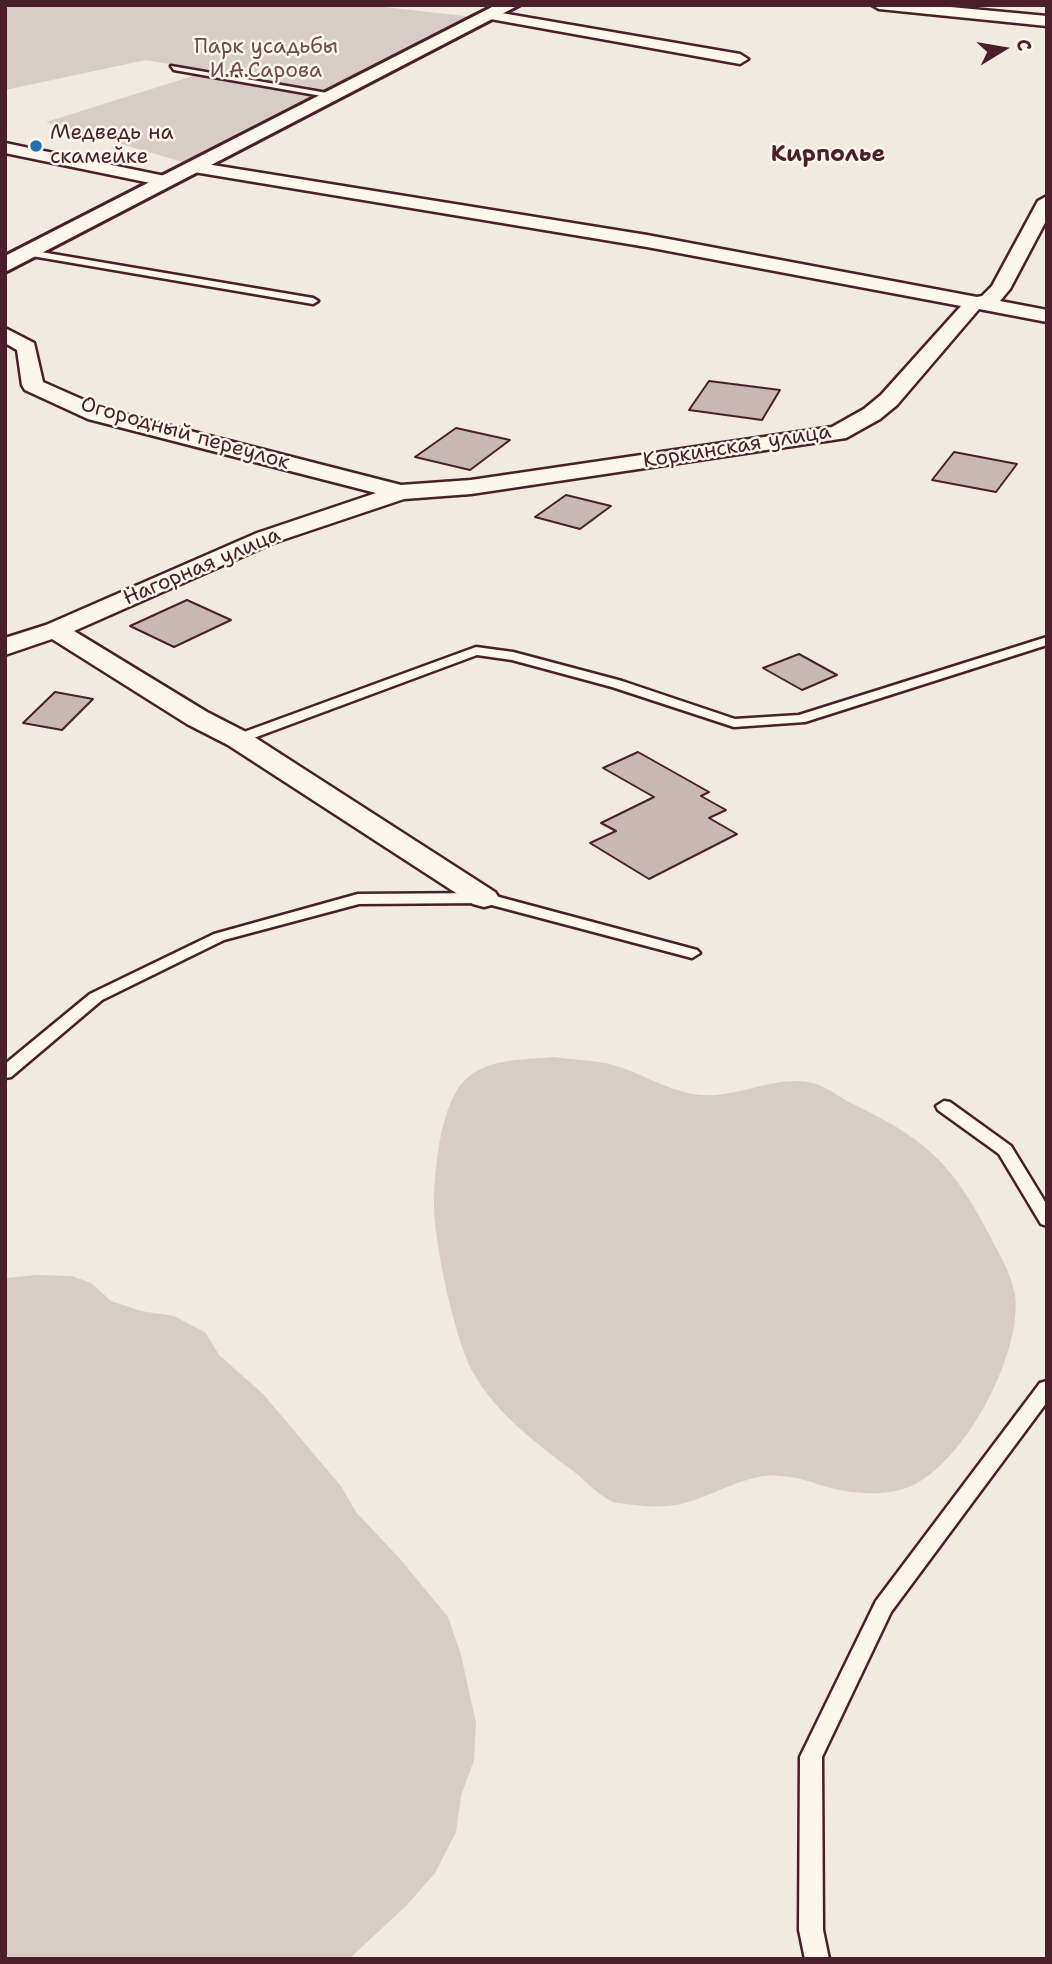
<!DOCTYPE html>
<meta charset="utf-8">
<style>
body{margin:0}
#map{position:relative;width:1052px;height:1964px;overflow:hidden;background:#f0eae0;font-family:"Shantell Sans",sans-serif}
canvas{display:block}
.frame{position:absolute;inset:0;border:7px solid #4a1f2b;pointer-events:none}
.north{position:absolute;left:968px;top:14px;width:70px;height:70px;-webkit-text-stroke:5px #fbf7ec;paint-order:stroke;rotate:79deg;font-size:19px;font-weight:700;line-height:28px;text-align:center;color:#4a1f2b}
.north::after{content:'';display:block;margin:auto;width:24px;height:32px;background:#4a1f2b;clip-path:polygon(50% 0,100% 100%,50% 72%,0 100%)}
</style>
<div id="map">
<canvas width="1052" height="1964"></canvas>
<div class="frame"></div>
<div class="north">С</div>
</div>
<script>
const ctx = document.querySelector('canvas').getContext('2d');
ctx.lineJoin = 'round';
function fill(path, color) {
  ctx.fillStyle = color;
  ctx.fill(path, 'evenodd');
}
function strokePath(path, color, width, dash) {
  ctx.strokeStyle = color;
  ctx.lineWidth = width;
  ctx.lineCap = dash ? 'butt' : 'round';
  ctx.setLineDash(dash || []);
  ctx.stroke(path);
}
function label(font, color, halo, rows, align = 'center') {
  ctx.font = font + ' "Shantell Sans",sans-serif';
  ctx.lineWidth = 5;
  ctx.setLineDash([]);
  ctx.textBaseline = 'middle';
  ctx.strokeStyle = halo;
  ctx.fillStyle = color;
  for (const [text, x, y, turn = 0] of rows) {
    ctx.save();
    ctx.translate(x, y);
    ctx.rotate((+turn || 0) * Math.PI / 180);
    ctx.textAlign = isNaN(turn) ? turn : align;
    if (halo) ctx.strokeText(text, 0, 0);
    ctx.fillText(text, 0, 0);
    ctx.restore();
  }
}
fill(new Path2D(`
 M5 5H366L473 17 186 163 46 122 209 71 146 60 5 90Z
 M554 1057C573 1060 595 1060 613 1065 642 1073 671 1093 702 1095 740 1098 783 1071 819 1085 830 1089 839 1097 849 1102 926 1139 953 1163 992 1240 1002 1258 1011 1275 1015 1295 1023 1352 964 1465 909 1487 880 1498 845 1493 817 1484 800 1478 776 1473 758 1477 710 1488 692 1513 635 1505 628 1504 617 1504 611 1501 599 1495 587 1483 577 1474 539 1445 499 1417 474 1374 455 1342 433 1239 434 1201 435 1166 441 1094 472 1074 495 1058 526 1060 554 1057Z
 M36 1275 72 1276 91 1283 111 1301 141 1311 174 1316 206 1333 219 1355 263 1394 341 1486 356 1512 401 1560 448 1617 461 1655 476 1723 474 1760 461 1796 456 1832 435 1873 407 1905 349 1959H5V1278Z`), '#d8ccc6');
const building = new Path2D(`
 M709 381 780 390 762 420 689 410Z
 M456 428 510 440 470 470 415 457Z
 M954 452 1017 464 996 492 932 480Z
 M566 495 611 506 580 529 535 517Z
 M187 600 231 620 174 647 130 626Z
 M799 654 837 675 802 690 763 668Z
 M55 692 93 699 62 730 23 723Z
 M638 752 709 792 701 796 726 810 709 818 737 834 649 879 590 843 616 831 601 823 654 797 603 768Z`);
fill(building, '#c8b8b3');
strokePath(building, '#4a1f2b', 2);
const service = new Path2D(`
 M171 66 333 94 337 96 333 98 174 70Z
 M29 250 313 298 318 301 313 304 26 255V251Z
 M1047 637V645L805 722 734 727 612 687 512 660 477 655 243 742 238 743 231 739 233 736 476 647 513 652 622 681 735 719 799 715Z
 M484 893 697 950 700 953 692 958 484 903 359 904 224 940 102 1000 11 1077 5 1078V1064L90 994 214 934 358 894Z
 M944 1101 950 1102 1011 1146 1047 1205V1226L1041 1224 999 1154 938 1110 936 1106Z
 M1047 1381V1402L891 1612 822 1757 823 1930 829 1959H805L799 1930 800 1757 876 1601 1040 1383Z`);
const minor = new Path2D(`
 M872 5H929L1047 16V26L879 9Z
 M490 11 740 54 748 59 740 64 485 18 483 15Z
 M5 143 165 176 174 181 165 186 5 153Z
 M194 162 647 235 977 297 982 296 992 286 1038 201 1047 196V219L1010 289 1000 301 1047 310V322L979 309 897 405 880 419 846 438 471 494 404 499 273 543 74 631 207 712 248 733 495 892 499 898 495 904 484 907 473 904 228 745 187 724 52 639 5 655V638L46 625 257 533 376 493 88 419 25 390 22 385 17 350 5 343V328L34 343 43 382 104 409 401 485 471 480 832 427 864 409 881 395 961 306 647 247 188 171 185 167 188 163Z`);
const tertiary = new Path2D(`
 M496 5H519L5 272V256Z`);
strokePath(service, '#4a1f2b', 5);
strokePath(minor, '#4a1f2b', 5);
strokePath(tertiary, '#4a1f2b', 6);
fill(service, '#fbf7ec');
fill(minor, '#fbf7ec');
fill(tertiary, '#fbf7ec');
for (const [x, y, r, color] of [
 [36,146,7,"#1f6fb2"]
]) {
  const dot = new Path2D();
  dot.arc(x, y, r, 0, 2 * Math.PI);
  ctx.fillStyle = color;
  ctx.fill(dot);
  strokePath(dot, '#fbf7ec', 2.5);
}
label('21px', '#6e4a52', '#fbf7ec', [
 ["Парк усадьбы",266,48],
 ["И.А.Сарова",266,72]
]);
label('21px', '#4a1f2b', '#fbf7ec', [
 ["Медведь на",50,134],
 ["скамейке",50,158]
], 'left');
label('21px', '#4a1f2b', '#fbf7ec', [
 ["Огородный переулок",185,434,16],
 ["Коркинская улица",737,447,-9],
 ["Нагорная улица",202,567,-23]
]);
label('bold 23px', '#4a1f2b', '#fbf7ec', [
 ["Кирполье",828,155]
]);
</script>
